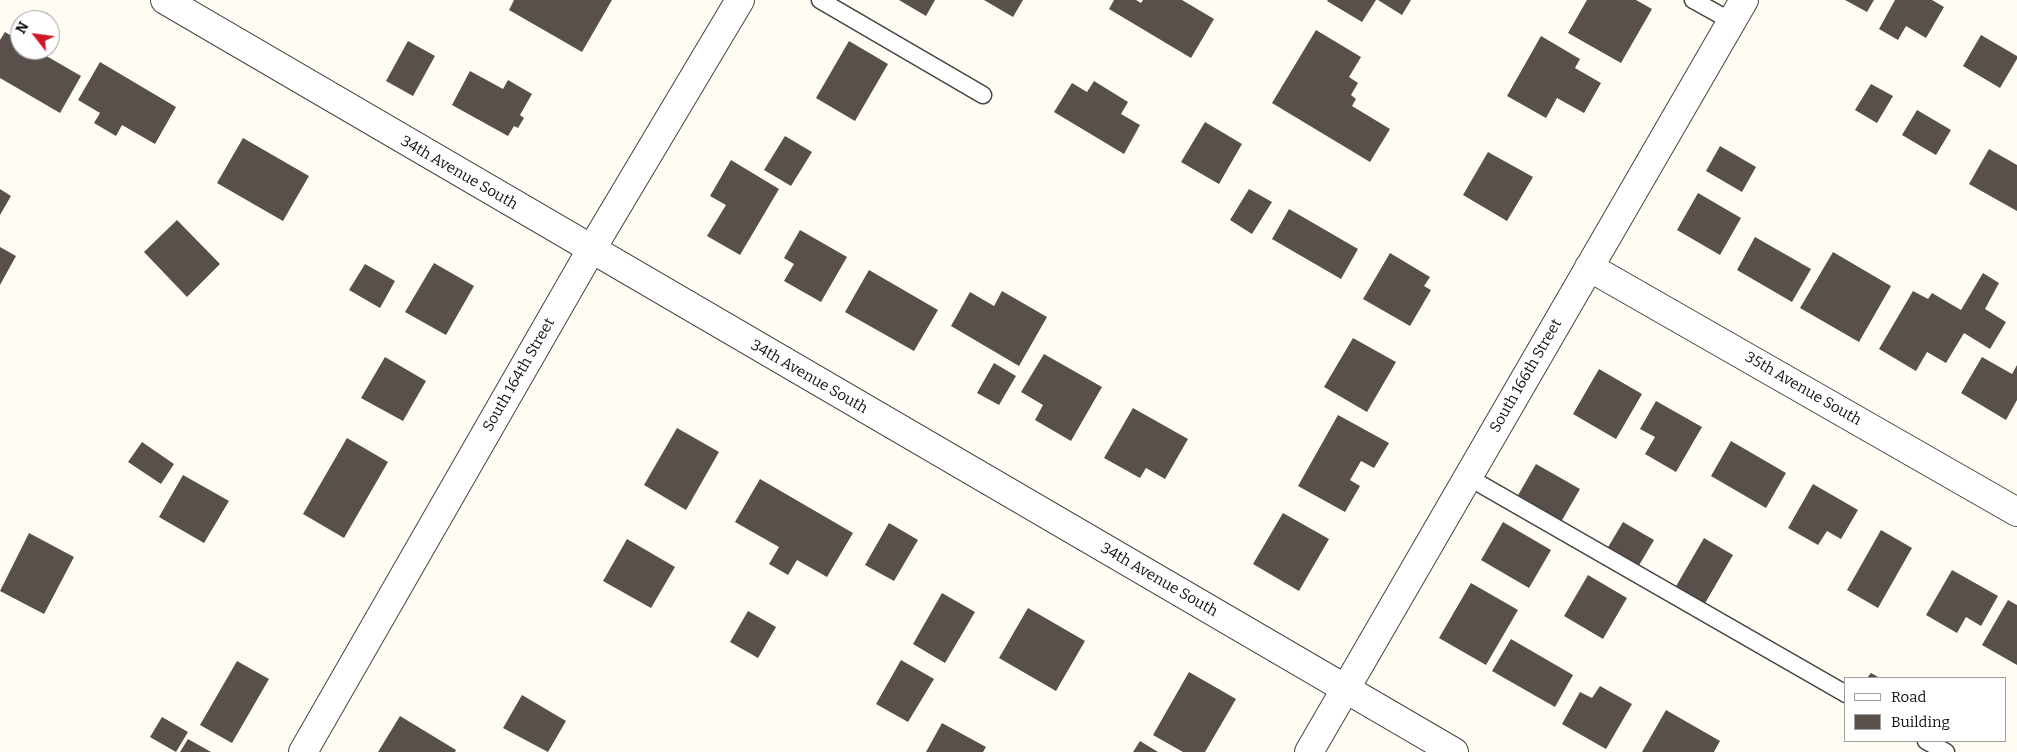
<!DOCTYPE html>
<style>
body{margin:0}
#map{position:relative;width:2017px;height:752px;overflow:hidden;background:#fffcf3;font-family:Bitter,serif}
canvas{display:block}
.legend{position:absolute;left:1844px;top:677px;width:162px;height:65px;box-sizing:border-box;background:#fff;border:1px solid #9f9f9f;margin:0;padding:6px 9px;list-style:none;font-size:15px;color:#101010}
.legend li{display:flex;align-items:center;gap:10px;height:25px}
.legend b{width:25px;border:1px solid #9f9f9f}
.north{position:absolute;left:10px;top:10px;width:50px;height:50px;box-sizing:border-box;background:#fff;border:1px solid #9f9f9f;border-radius:50%;rotate:300deg;font-size:14px;font-weight:700;line-height:20px;text-align:center;color:#101010}
.north::after{content:'';display:block;margin:auto;width:18px;height:22px;background:#d11626;clip-path:polygon(50% 0,100% 100%,50% 72%,0 100%)}
</style>
<div id="map">
<canvas width="2017" height="752"></canvas>
<ul class="legend">
<li><b style="height:6px;background:#fff"></b>Road</li>
<li><b style="height:14px;background:#5a504b"></b>Building</li>
</ul>
<div class="north">N</div>
</div>
<script>
const ctx = document.querySelector('canvas').getContext('2d');
ctx.lineJoin = 'round';
function fill(path, color) {
  ctx.fillStyle = color;
  ctx.fill(path, 'evenodd');
}
function strokePath(path, color, width, dash) {
  ctx.strokeStyle = color;
  ctx.lineWidth = width;
  ctx.lineCap = dash ? 'butt' : 'round';
  ctx.setLineDash(dash || []);
  ctx.stroke(path);
}
function label(font, color, halo, rows, align = 'center') {
  ctx.font = font + ' Bitter,serif';
  ctx.lineWidth = 5;
  ctx.setLineDash([]);
  ctx.textBaseline = 'middle';
  ctx.strokeStyle = halo;
  ctx.fillStyle = color;
  for (const [text, x, y, turn = 0] of rows) {
    ctx.save();
    ctx.translate(x, y);
    ctx.rotate((+turn || 0) * Math.PI / 180);
    ctx.textAlign = isNaN(turn) ? turn : align;
    if (halo) ctx.strokeText(text, 0, 0);
    ctx.fillText(text, 0, 0);
    ctx.restore();
  }
}
fill(new Path2D(`
 M514 0H612L582 52 509 10Z
 M899 0H935L926 16Z
 M984 0H1023L1013 17Z
 M1114 0H1136L1141 3 1143 0H1182L1214 19 1191 58 1109 9Z
 M1328 0H1376L1362 22 1327 1Z
 M1378 0H1411L1402 15Z
 M1587 0H1636L1652 9 1621 63 1568 33Z
 M1845 0H1874L1867 12Z
 M1895 0H1932L1944 7 1926 38 1906 26 1898 40 1879 29Z
 M1316 30 1361 57 1349 77 1358 83 1351 95 1356 99 1352 106 1390 129 1370 162 1272 103Z
 M5 32 20 41V50H36L81 76 60 113 0 78V40Z
 M1981 35 2017 56V59L2000 88 1963 66Z
 M1541 36 1580 59 1575 68 1601 83 1584 113 1557 98 1546 118 1507 96Z
 M408 41 435 56 413 96 386 81Z
 M849 41 888 64 855 121 816 98Z
 M100 62 176 107 155 144 122 125 116 136 94 123 100 113 78 100Z
 M470 71 503 89 508 80 532 94 520 115 524 118 518 128 514 126 508 136 452 105Z
 M1094 81 1128 102 1121 114 1140 125 1124 154 1054 112 1072 83 1087 92Z
 M1871 84 1893 96 1877 123 1855 110Z
 M1917 110 1951 130 1936 155 1902 135Z
 M1205 122 1242 144 1219 184 1181 162Z
 M785 136 812 152 791 186 764 170Z
 M243 138 309 176 283 221 217 183Z
 M1720 146 1756 167 1742 192 1706 171Z
 M1989 149 2017 165V211L1969 184Z
 M1488 152 1533 177 1507 221 1463 195Z
 M731 160 779 189 740 255 707 236 726 205 710 196Z
 M0 189 11 196 0 215Z
 M1249 189 1272 202 1252 234 1230 220Z
 M1698 193 1741 218 1720 255 1677 230Z
 M1289 209 1358 249 1341 279 1272 239Z
 M177 220 220 264 187 297 144 252Z
 M800 230 847 257 821 302 784 281 794 264 784 258Z
 M1755 237 1811 269 1792 302 1737 270Z
 M0 247 16 256 0 285Z
 M1833 252 1891 286 1859 342 1800 308Z
 M1390 253 1430 277 1424 286 1431 290 1410 326 1363 299Z
 M434 263 474 286 446 335 405 312Z
 M365 264 395 281 380 308 349 290Z
 M869 270 938 310 914 351 845 312Z
 M1983 273 1999 283 1985 309 2006 322 1990 349 1964 333 1946 363 1927 352 1916 371 1879 349 1913 291 1928 299 1932 293 1961 310Z
 M1002 291 1047 317 1019 366 951 326 970 292 994 306Z
 M1353 338 1396 362 1367 412 1324 387Z
 M1044 354 1102 387 1071 441 1035 420 1043 405 1021 392Z
 M385 357 426 381 403 421 361 398Z
 M1982 357 2012 374 2017 365V400L2006 420 1961 393Z
 M994 363 1016 376 999 405 977 393Z
 M1599 369 1642 394 1616 439 1573 414Z
 M1656 401 1702 427 1676 472 1645 454 1655 437 1640 429Z
 M1133 408 1188 439 1165 479 1146 468 1140 478 1104 458Z
 M1338 415 1389 443 1374 468 1361 461 1350 480 1360 486 1345 512 1298 486Z
 M677 428 719 452 686 510 644 485Z
 M347 438 388 462 344 538 303 514Z
 M1731 441 1786 473 1766 508 1711 476Z
 M142 442 174 464 161 484 128 462Z
 M1536 464 1580 489 1561 522 1517 497Z
 M183 475 229 501 204 543 159 517Z
 M760 479 853 533 827 577 797 560 788 575 769 564 779 547 735 522Z
 M1813 484 1858 510 1841 539 1827 531 1818 545 1788 528Z
 M1283 513 1329 539 1299 591 1253 564Z
 M1503 522 1551 550 1529 588 1481 560Z
 M1623 522 1654 540 1638 567 1607 549Z
 M889 523 918 540 894 581 865 565Z
 M1881 530 1912 548 1878 608 1847 590Z
 M29 533 74 557 44 614 0 591Z
 M1704 538 1733 555 1704 605 1675 588Z
 M627 539 675 567 651 608 603 581Z
 M1952 570 1998 596 1981 626 1966 617 1957 633 1926 615Z
 M1588 575 1627 598 1603 639 1564 616Z
 M1471 583 1518 610 1486 665 1439 638Z
 M942 593 975 612 945 663 913 644Z
 M2008 600 2017 605V665L1982 645Z
 M1028 608 1085 641 1056 691 999 658Z
 M748 611 776 627 758 658 730 642Z
 M1511 639 1573 675 1555 707 1492 671Z
 M901 660 934 679 908 722 876 704Z
 M237 661 269 679 232 743 200 725Z
 M1189 672 1236 699 1205 752H1183L1153 735Z
 M1871 673 1880 678H1867Z
 M1600 686 1632 704 1606 749 1562 724 1580 692 1592 698Z
 M522 695 566 721 548 752 503 728Z
 M1666 710 1720 741 1714 752H1642Z
 M400 716 456 750 455 752H378Z
 M162 717 188 732 176 752 150 737Z
 M942 723 986 747 983 752H926Z
 M188 739 211 752H180Z
 M1140 741 1158 752H1133Z`), '#5a504b');
const service = new Path2D(`
 M820 0 983 95
 M1693 0 1731 21
 M1468 477 1846 694
 M1926 741 1946 752`);
const minor = new Path2D(`
 M165 0 1454 752
 M1589 267 2017 512
 M303 752 591 250 740 0
 M1309 752 1744 0`);
strokePath(service, '#434343', 19);
strokePath(minor, '#434343', 30);
strokePath(service, '#fff', 16);
strokePath(minor, '#fff', 28);
label('15px', '#101010', '#fff', [
 ["34th Avenue South",459,173,30],
 ["South 164th Street",519,375,-60],
 ["South 166th Street",1526,376,-60],
 ["34th Avenue South",809,377,30],
 ["35th Avenue South",1803,389,30],
 ["34th Avenue South",1159,580,30]
]);
</script>
